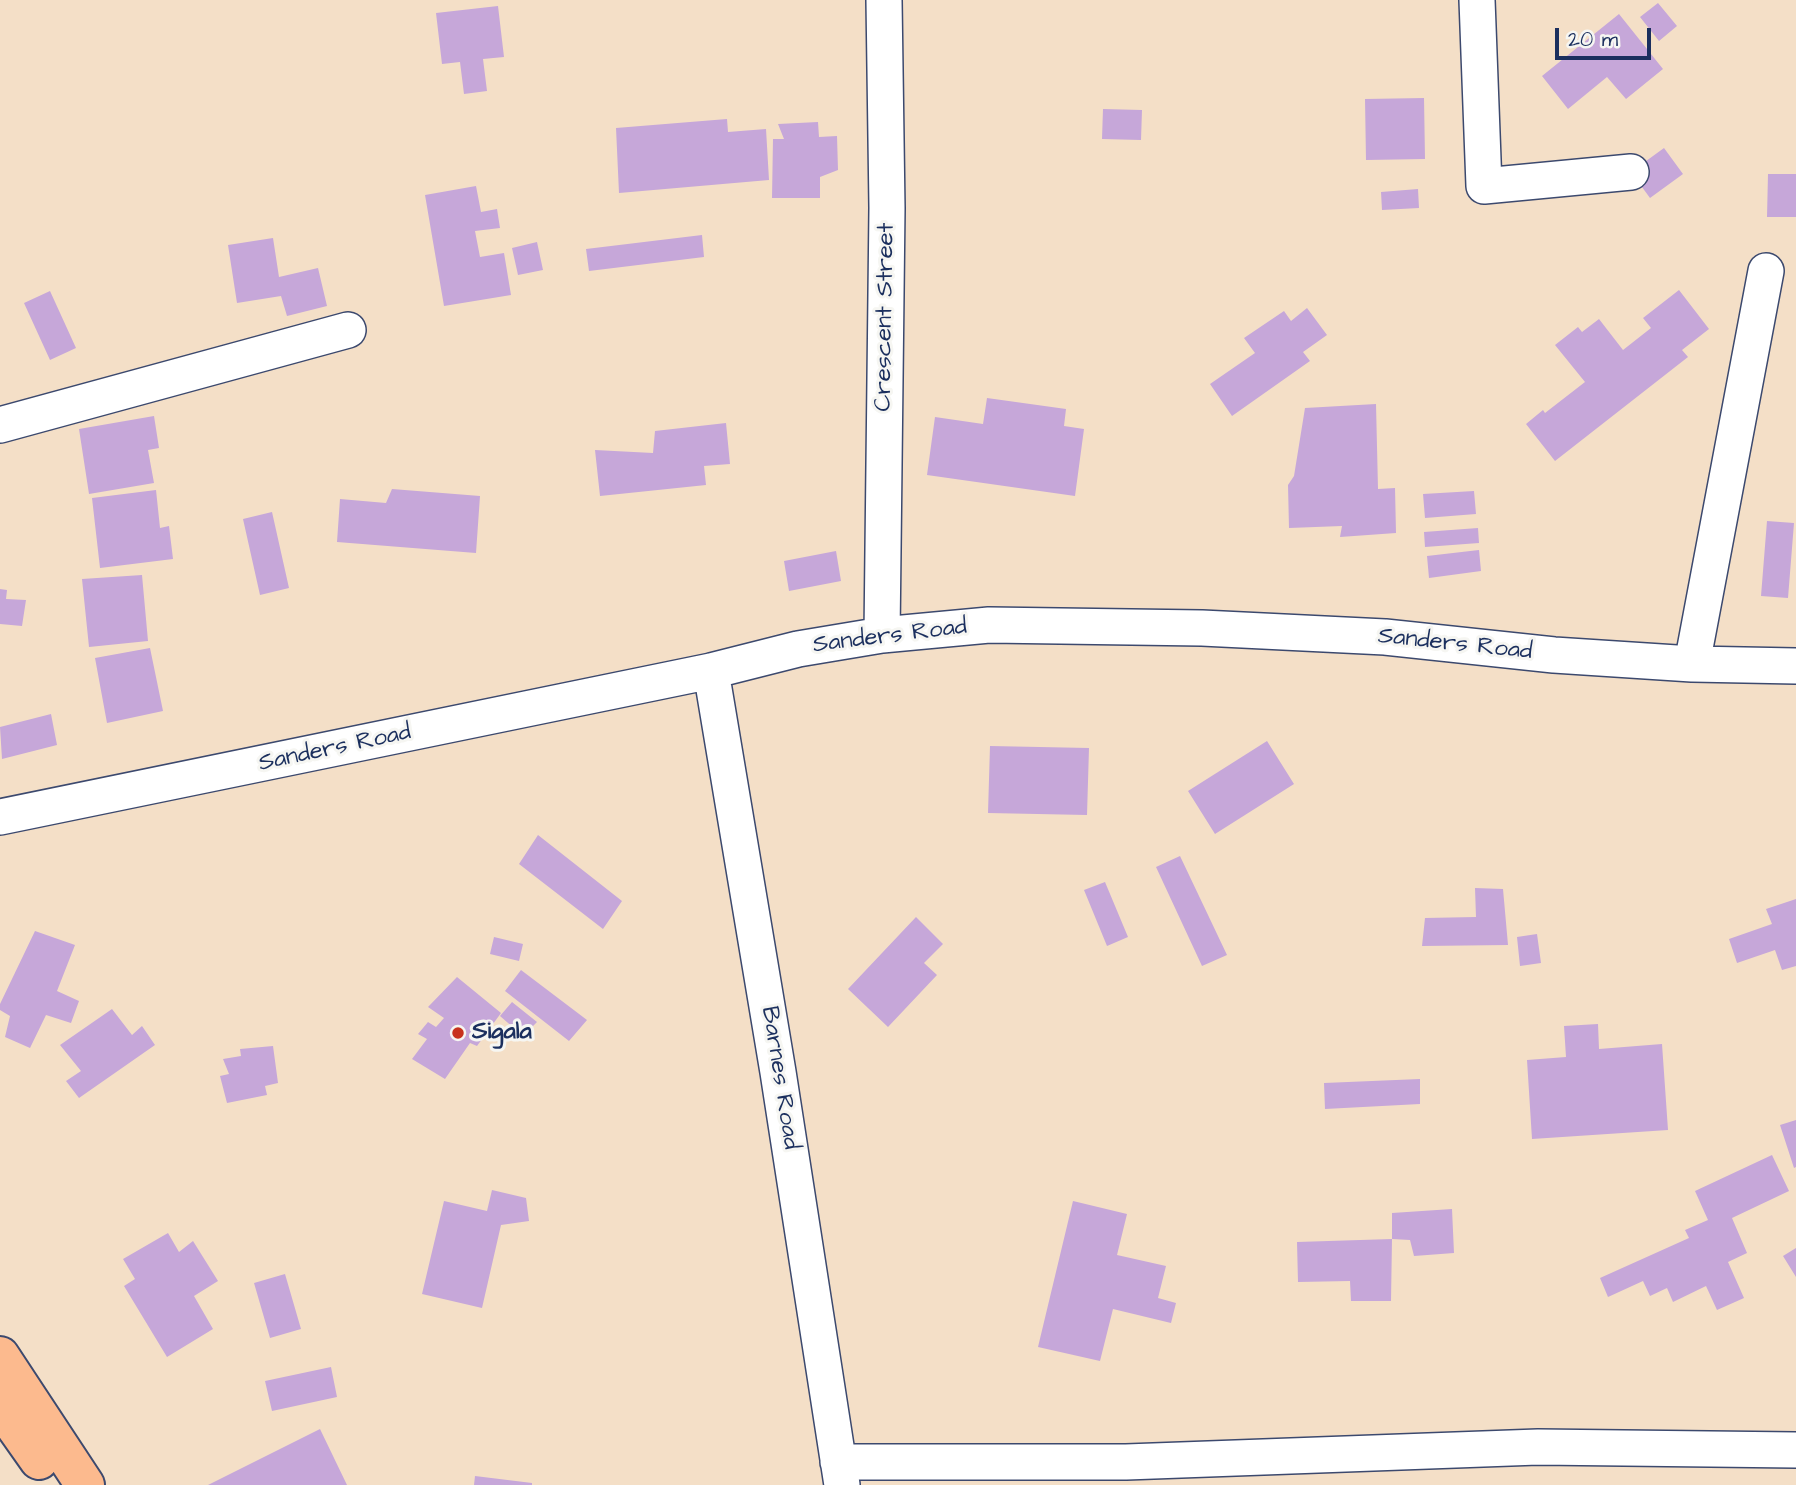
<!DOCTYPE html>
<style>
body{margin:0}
#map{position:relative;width:1796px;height:1485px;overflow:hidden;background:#f4dfc7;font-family:"Architects Daughter",sans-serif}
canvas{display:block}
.scale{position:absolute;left:1555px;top:28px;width:96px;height:32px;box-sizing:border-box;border:4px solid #1b2f5e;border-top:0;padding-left:9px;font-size:21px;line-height:24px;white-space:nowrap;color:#1b2f5e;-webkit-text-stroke:5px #f6f6f2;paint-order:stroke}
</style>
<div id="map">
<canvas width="1796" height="1485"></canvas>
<div class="scale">20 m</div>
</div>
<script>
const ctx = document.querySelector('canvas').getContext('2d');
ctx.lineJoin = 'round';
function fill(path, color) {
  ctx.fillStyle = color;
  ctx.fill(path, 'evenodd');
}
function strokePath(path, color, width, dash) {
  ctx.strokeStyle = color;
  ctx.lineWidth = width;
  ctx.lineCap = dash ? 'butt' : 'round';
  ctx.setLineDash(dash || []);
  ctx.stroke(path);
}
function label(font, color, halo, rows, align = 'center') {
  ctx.font = font + ' "Architects Daughter",sans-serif';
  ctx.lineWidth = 6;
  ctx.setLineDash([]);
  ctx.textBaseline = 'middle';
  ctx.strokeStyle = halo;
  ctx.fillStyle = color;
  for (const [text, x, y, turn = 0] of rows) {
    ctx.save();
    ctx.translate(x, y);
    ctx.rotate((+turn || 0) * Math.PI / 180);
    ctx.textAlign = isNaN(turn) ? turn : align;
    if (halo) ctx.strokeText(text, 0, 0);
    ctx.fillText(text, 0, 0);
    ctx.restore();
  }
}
fill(new Path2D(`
 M1658 3 1677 26 1659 41 1640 17Z
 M498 6 504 57 483 59 487 91 464 94 460 62 442 64 436 13Z
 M1619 14 1663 69 1626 99 1607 77 1568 109 1542 76Z
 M1424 98 1425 159 1366 160 1365 99Z
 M1103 109 1142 110 1141 140 1102 139Z
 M727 119 728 132 766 129 769 180 619 193 616 128Z
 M818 122 819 137 837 136 838 170 820 177V198H772L773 139H784L778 124Z
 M1664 148 1683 174 1650 198 1631 172Z
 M1768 174H1796V217H1767Z
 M476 186 481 212 497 209 500 228 475 231 480 257 504 253 511 295 444 306 425 195Z
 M1418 189 1419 208 1382 210 1381 192Z
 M702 235 704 257 589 271 586 249Z
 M273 238 279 277 318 268 327 306 287 316 281 296 237 303 228 245Z
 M537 242 543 270 518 275 512 248Z
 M1679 290 1709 329 1682 350 1688 357 1555 461 1526 424 1543 410 1545 413 1585 382 1555 345 1578 327 1582 332 1599 319 1623 350 1651 328 1643 318Z
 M50 291 76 348 50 360 24 303Z
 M1307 308 1327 335 1303 352 1310 361 1232 416 1210 384 1255 353 1244 338 1284 311 1291 321Z
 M987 398 1066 409 1064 426 1084 429 1075 496 927 475 935 417 983 424Z
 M1376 404 1378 489 1395 488 1396 533 1340 537 1342 526 1289 528 1288 485 1294 476 1305 408Z
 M154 416 159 448 148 450 154 483 89 494 79 429Z
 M726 423 730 464 704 466 706 485 600 496 595 450 653 453 655 431Z
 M392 489 480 496 476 553 337 542 340 499 386 503Z
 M156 490 160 528 169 526 173 559 100 568 92 498Z
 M1474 491 1476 514 1425 518 1423 494Z
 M272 512 289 588 260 595 243 519Z
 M1767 521 1794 523 1788 598 1761 596Z
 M1478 528 1479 543 1425 547 1424 532Z
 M1479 550 1481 571 1429 578 1427 556Z
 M836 551 841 581 789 591 784 561Z
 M142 575 148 641 89 647 82 579Z
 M0 589 7 590 6 599 26 600 22 626 0 624Z
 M150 648 163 711 107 723 95 658Z
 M51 714 57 745 2 759 0 727Z
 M1267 741 1294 784 1215 834 1188 791Z
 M990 746 1089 748 1087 815 988 813Z
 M538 835 622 901 603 929 519 864Z
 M1180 856 1227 955 1202 966 1156 867Z
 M1105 882 1128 937 1107 946 1084 890Z
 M1475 888 1503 889 1508 945 1422 946 1425 918 1476 917Z
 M1796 899V966L1782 970 1775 950 1737 963 1729 939 1772 924 1766 909Z
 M916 917 943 944 924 963 937 975 888 1027 848 989Z
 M35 931 75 945 57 991 79 1001 71 1023 46 1015 30 1048 5 1037 10 1016 0 1010V1004Z
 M1537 934 1541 963 1520 966 1517 937Z
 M494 937 523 944 519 961 490 954Z
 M521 970 587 1020 569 1041 505 991Z
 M457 977 501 1013 477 1046 470 1043 445 1079 412 1059 427 1039 418 1034 428 1022 436 1027 444 1018 428 1007Z
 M512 1002 537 1022 523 1036 500 1016Z
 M112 1009 132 1035 142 1026 155 1045 79 1098 66 1081 81 1071 60 1045Z
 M1598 1024 1599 1049 1662 1044 1668 1130 1532 1139 1527 1060 1566 1057 1564 1026Z
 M273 1046 278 1083 265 1086 267 1095 227 1103 220 1076 229 1074 223 1059 241 1056 240 1049Z
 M1420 1079V1104L1325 1109 1324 1083Z
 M1796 1120V1167L1794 1168 1780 1125Z
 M1772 1155 1789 1191 1732 1218 1747 1253 1728 1262 1744 1298 1717 1310 1706 1286 1673 1302 1667 1288 1650 1296 1643 1281 1608 1297 1600 1278 1689 1238 1685 1230 1708 1220 1695 1191Z
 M492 1190 526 1198 529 1221 501 1225 482 1308 422 1294 444 1201 487 1211Z
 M1073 1201 1127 1214 1117 1255 1166 1266 1158 1298 1176 1303 1171 1323 1113 1309 1100 1361 1038 1347Z
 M1452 1209 1454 1253 1414 1256 1410 1240 1392 1239V1213Z
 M168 1233 179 1252 193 1241 218 1281 194 1296 213 1329 167 1357 124 1286 135 1279 123 1259Z
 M1392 1239 1391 1301H1351L1350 1281 1298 1282 1297 1242Z
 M1796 1248V1277L1783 1256Z
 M285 1274 301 1329 270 1338 254 1283Z
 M331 1367 337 1397 272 1411 265 1381Z
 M320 1429 347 1485H208Z
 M475 1476 532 1483V1485H474Z`), '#c6a7d9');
const minor = new Path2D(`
 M1477 0 1484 186 1631 172
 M0 425 348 330
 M882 635 887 208 884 0
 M1692 664 1766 271
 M711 671 778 1072 842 1485
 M0 817 711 671 798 649 882 635 989 625 1202 628 1385 637 1554 655 1692 664 1796 666
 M838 1462H1126L1538 1447 1796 1450`);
const trunk = new Path2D(`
 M0 1356 85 1485
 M0 1405 39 1460`);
strokePath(minor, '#3c496e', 38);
strokePath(trunk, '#3c496e', 42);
strokePath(minor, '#fff', 35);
strokePath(trunk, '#fcba8e', 38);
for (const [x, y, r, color] of [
 [458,1033,7,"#c8321e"]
]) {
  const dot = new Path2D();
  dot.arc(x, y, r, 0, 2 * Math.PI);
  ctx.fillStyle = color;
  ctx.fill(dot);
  strokePath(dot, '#f6f6f2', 2.5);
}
label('24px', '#1b2f5e', '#f6f6f2', [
 ["Crescent Street",886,317,-89],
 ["Sanders Road",890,637,-7],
 ["Sanders Road",1455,645,6],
 ["Sanders Road",335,749,-12],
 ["Barnes Road",779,1078,81]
]);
label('bold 24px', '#1b2f5e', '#f6f6f2', [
 ["Sigala",472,1033]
], 'left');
</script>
